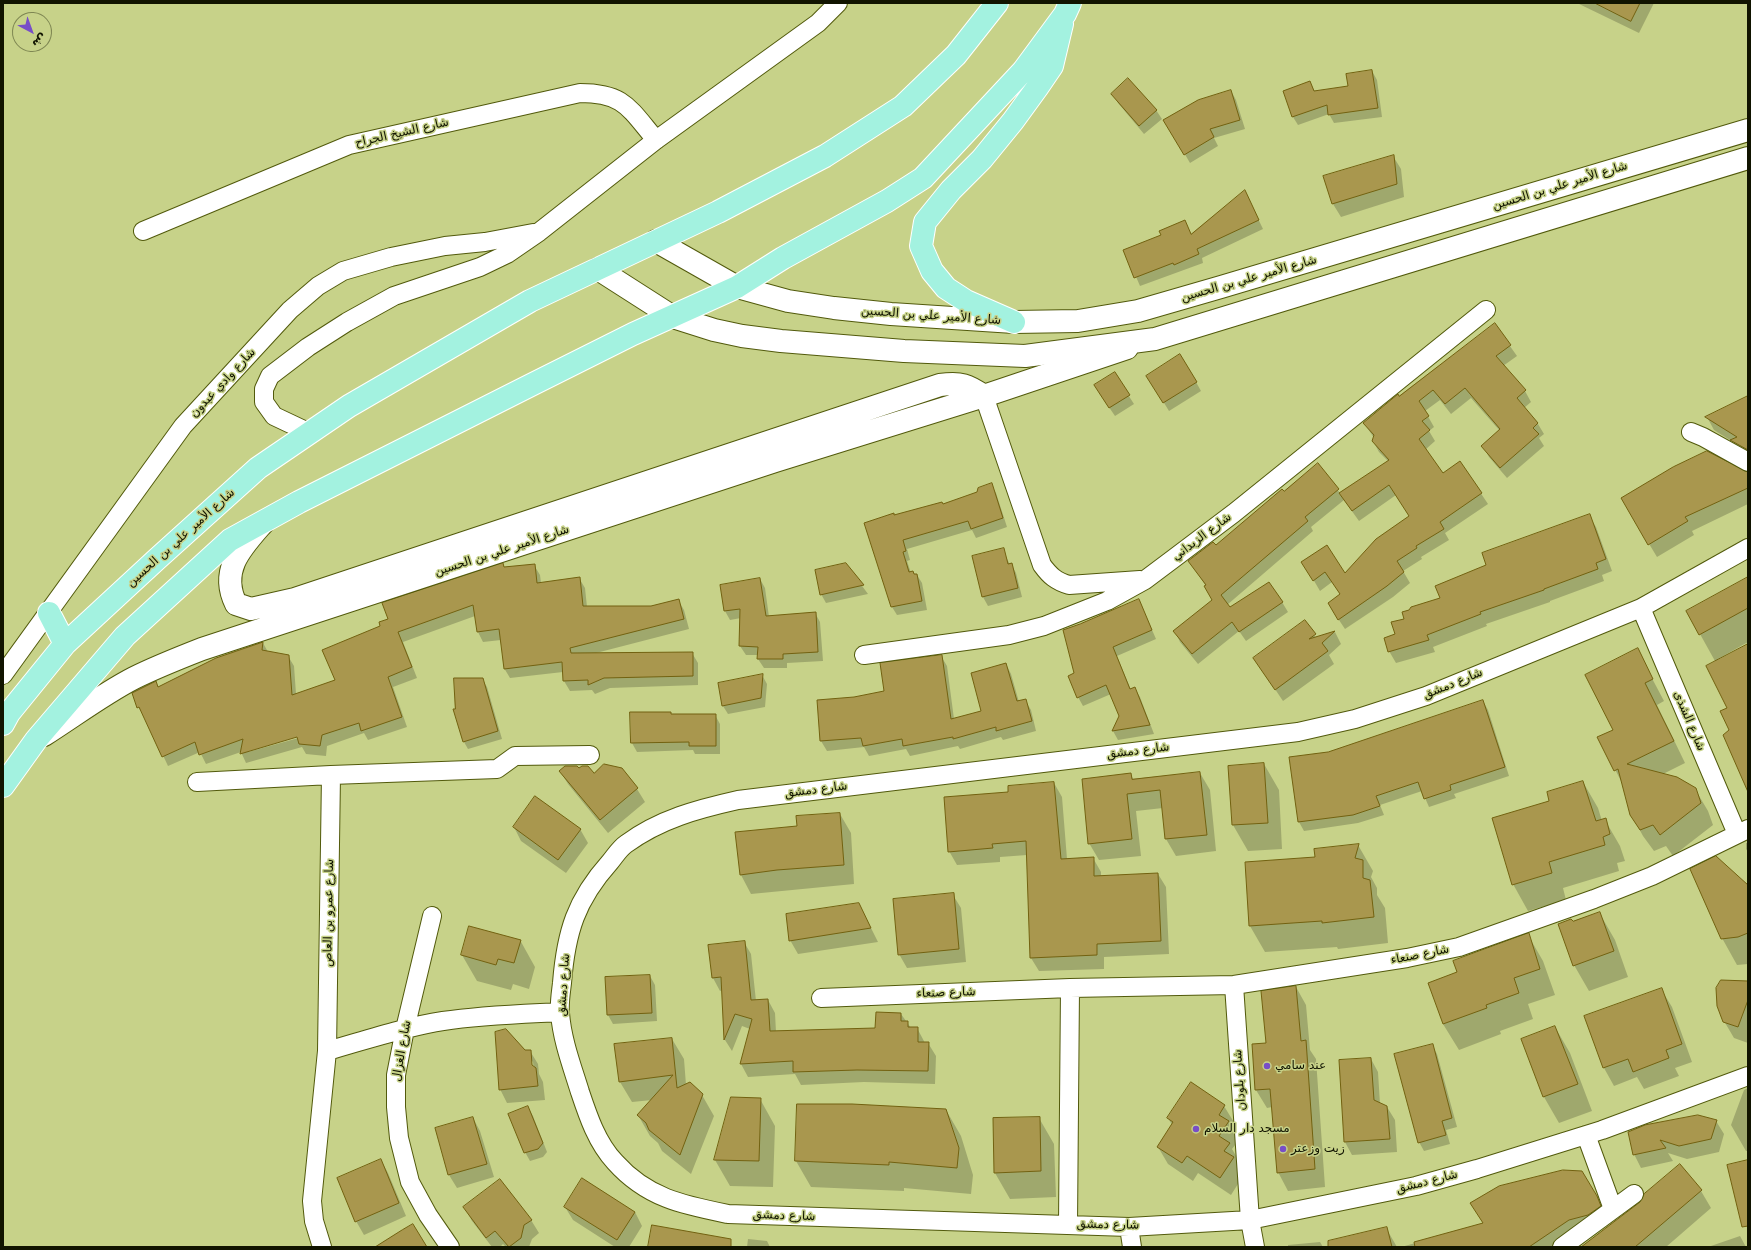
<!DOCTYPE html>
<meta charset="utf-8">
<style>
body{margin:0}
#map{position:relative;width:1751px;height:1250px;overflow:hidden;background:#c7d289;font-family:"DejaVu Sans",Vazirmatn,sans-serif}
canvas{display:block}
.frame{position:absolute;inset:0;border:4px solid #111400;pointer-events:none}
.north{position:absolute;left:12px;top:12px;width:40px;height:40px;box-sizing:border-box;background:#c7d289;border:1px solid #7e8652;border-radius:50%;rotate:139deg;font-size:11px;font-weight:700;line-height:16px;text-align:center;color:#111400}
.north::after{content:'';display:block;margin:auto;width:14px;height:18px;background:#784ec7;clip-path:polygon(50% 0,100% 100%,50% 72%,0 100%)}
</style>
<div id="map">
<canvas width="1751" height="1250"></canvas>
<div class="frame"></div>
<div class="north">ش</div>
</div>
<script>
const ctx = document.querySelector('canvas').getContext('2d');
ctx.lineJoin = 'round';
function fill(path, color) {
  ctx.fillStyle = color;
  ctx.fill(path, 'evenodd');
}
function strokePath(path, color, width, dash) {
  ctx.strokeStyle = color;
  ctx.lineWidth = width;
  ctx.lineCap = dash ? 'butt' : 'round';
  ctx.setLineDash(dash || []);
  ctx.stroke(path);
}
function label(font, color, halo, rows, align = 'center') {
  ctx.font = font + ' "DejaVu Sans",Vazirmatn,sans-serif';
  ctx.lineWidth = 3;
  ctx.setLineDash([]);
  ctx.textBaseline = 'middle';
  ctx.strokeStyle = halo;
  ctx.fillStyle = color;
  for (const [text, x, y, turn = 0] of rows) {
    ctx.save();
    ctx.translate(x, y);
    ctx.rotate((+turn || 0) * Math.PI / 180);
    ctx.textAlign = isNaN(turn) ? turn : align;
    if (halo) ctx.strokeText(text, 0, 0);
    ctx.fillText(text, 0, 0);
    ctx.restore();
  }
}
fill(new Path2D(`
 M1577 3H1654L1639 33Z
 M1372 71 1377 80 1382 117 1334 123 1329 114 1298 125 1293 117 1310 82 1315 92 1349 87Z
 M1231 91 1236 100 1245 129 1214 138 1218 146 1190 163 1165 120Z
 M1113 94 1156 110 1162 119 1144 134 1118 103Z
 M1393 156 1401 169 1404 197 1341 217 1333 204 1325 177Z
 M1249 200 1263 229 1202 258 1203 263 1140 286 1125 251 1163 236 1184 221 1192 235Z
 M1495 325 1517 356 1503 366 1525 391 1531 402 1524 408 1538 424 1544 434 1539 438 1544 446 1507 478 1489 457 1483 446 1500 431 1471 398 1451 414 1440 400 1425 411 1434 427 1429 431 1435 441 1425 450 1443 474 1460 462 1488 504 1445 533 1449 540 1421 557 1422 559 1403 571 1410 583 1393 597 1345 629 1335 614 1341 595 1332 582 1320 591 1303 562 1345 575 1410 517 1396 495 1359 521 1344 500 1311 527 1313 531 1227 605 1230 609 1282 602 1288 612 1246 641 1239 631 1198 664 1180 642 1175 631 1213 600 1206 586 1189 561 1215 546 1318 465 1340 493 1388 461 1379 452 1373 441 1374 438 1364 423Z
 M1114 373 1134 404 1115 416 1100 394Z
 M1196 382 1201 391 1169 411 1153 385Z
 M1748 398V458L1739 454 1733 442 1714 430 1707 417Z
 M1748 477V504L1692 531 1694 535 1657 557 1622 499Z
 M991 485 996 493 1007 527 976 538 972 530 907 549 910 560 907 561 911 573 914 575H917L922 583 927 610 897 615 892 607 894 516 943 505 978 493Z
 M1589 516 1596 527 1612 571 1602 575 1604 581 1550 601V602L1486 624 1487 626 1433 647 1435 652 1396 663 1389 651 1396 635 1405 620 1442 599 1487 566Z
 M1003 550 1010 565 1011 564 1016 573 1022 597 988 606 983 597 973 557Z
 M846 564 868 594 826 603 821 594Z
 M534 565 540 575 541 583 579 578 585 588 587 607H652L678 600 684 610 689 629 596 653H692L698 663V685L610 688 595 694 592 690 570 691 564 681 563 672 510 678 504 668 501 640 483 642 478 632 475 616 403 642 417 678 393 687 407 727 368 740 364 733 327 746 326 756 306 754 302 747 246 763 241 752 206 764 200 752 168 766 145 717 138 707 156 683 159 688 217 658 263 643 268 652 288 656 294 666 296 694 336 680 381 626 505 568ZM301 735 302 737 248 752V750Z
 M1748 578V642L1718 659 1719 660 1748 646V696L1715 661 1700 634Z
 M760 579 765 588 769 617 815 613 820 622 823 661 787 663V668H764L758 659 759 655H746L740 646 741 618 730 620 725 611Z
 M1139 600 1156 639 1117 656 1131 690 1135 689 1140 697 1154 734 1118 740 1113 731 1120 716 1111 694 1083 706 1078 697 1080 625Z
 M1305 621 1316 638 1335 632 1341 644 1329 655 1334 664 1283 701 1254 658Z
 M1637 650 1664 701 1657 705 1685 763 1663 774 1695 789 1708 811 1713 825 1673 856 1666 846 1654 851 1643 836 1631 814 1622 783 1599 738 1614 730Z
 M941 656 947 666 954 719 983 712 1006 664 1011 674 1019 702 1025 700 1031 710 1036 731 1003 740 1001 737 960 749 958 746 910 756 906 749 869 756 864 747 827 751 821 741 818 701 854 698 885 692Z
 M762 675 767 684 765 707 728 714 723 706Z
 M482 679 487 687 502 739 468 749 464 742Z
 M1483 701 1488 710 1509 776 1454 794 1456 798 1429 807 1422 791 1380 805 1384 815 1358 823 1304 831 1299 822 1290 758 1328 753Z
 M672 715H715L720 724V754H695L693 750 637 752 632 743Z
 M1264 764 1279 790 1282 849 1248 851 1233 825Z
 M579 770 637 789 645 802 608 833 568 784 560 771Z
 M1200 773 1210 790 1216 851 1176 856 1166 839 1163 808 1136 811 1141 856 1099 860 1089 843 1130 774 1134 780Z
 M1583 782 1598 808 1602 821 1605 820 1620 846 1625 861 1617 863 1619 871 1563 888 1566 900 1528 911 1513 884 1550 801Z
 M1054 783 1062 797 1067 859 1093 858 1101 872V876L1158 874 1166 887 1169 954 1104 957V969L1039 971 1031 958 1027 855 1000 857V862L957 865 949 851 1009 793Z
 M840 814 851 833 854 884 751 894 741 875 798 827Z
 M514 827 580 829 588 843 566 873 521 841Z
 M1746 843H1748V852L1746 849Z
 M1358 845 1373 871 1371 877 1377 888V895L1385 908 1388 943 1338 949 1337 947 1265 952 1250 926 1316 858Z
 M1748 889V964L1737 965 1722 938Z
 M953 895 961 908 966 962 907 968 899 954Z
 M859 904 878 942 798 954 790 940Z
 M1600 914 1615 940 1628 977 1589 991 1574 965 1573 923Z
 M1528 935 1543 961 1555 995 1528 1004 1533 1019 1500 1031 1501 1034 1459 1050 1443 1024 1458 973Z
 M520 940 535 967 529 989 513 984 511 990 477 981 462 955Z
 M744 942 751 954 756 1001 768 1000 775 1013 776 1032 876 1029 901 1014 911 1028H917L925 1043H928L936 1056 935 1084 864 1082 801 1085 795 1074 748 1077 741 1064 750 1029 742 1026 732 1051 725 1040 723 990 720 991 713 978Z
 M650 976 655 985 657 1021 613 1024 608 1015Z
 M1748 982V1043L1734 1038 1724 1021Z
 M1296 987 1306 1005 1310 1050 1316 1059 1325 1187 1288 1191 1278 1172 1272 1107 1267 1108 1256 1090 1267 1044Z
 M1661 989 1672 1007 1692 1062 1675 1068 1679 1076 1644 1089 1637 1077 1614 1086 1604 1068 1586 1017Z
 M1555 1027 1570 1053 1592 1111 1559 1123 1544 1097 1522 1039Z
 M672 1039 684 1059 686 1085 702 1095 714 1116 691 1174 662 1151 658 1143 650 1136 638 1115 652 1100 632 1102 620 1082 615 1045Z
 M1432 1045 1437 1054 1457 1127 1446 1130 1450 1144 1424 1151 1419 1142Z
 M525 1051H530L538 1064 539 1074 543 1082 545 1100 507 1103 500 1089ZM531 1060 533 1062 534 1070H532Z
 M1371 1059 1378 1072 1380 1104 1387 1107 1395 1120 1397 1152 1352 1155 1345 1142Z
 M1748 1088V1151H1746L1731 1125 1744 1090Z
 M760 1099 775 1126 773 1187 730 1186 715 1160Z
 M1224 1106 1235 1124 1232 1128 1239 1140 1232 1149 1239 1161 1237 1165 1243 1176 1231 1195 1198 1173 1193 1181 1168 1164 1158 1147 1172 1125 1168 1118Z
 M528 1107 533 1116 547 1152 543 1157 530 1161 525 1152Z
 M946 1110 961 1136 973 1175 971 1194 904 1188V1191L811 1187 796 1161Z
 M473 1118 480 1131 494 1177 457 1188 449 1175 436 1129Z
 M1039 1118 1054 1144 1056 1197 1010 1199 995 1173Z
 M1716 1121 1724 1134 1719 1152 1687 1159 1668 1153 1673 1161 1641 1168 1634 1154 1629 1132Z
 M381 1160 388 1173 406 1216 364 1235 356 1221Z
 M1701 1191 1711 1208 1666 1247H1583L1641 1203Z
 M1596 1197 1606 1214 1563 1247H1401L1484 1224Z
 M464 1207 531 1220 539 1233 532 1239 529 1247H506L503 1244 500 1247H492L472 1221Z
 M565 1207 635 1212 642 1226 629 1247H615L573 1220Z
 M1386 1228 1397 1247H1352Z
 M1740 1236 1746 1247H1708Z
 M748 1239 767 1241 770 1247H747Z
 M1320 1242 1323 1247H1288V1245Z`), '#0003');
const building = new Path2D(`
 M1595 3H1640L1631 21Z
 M1372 70 1378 108 1328 115 1327 105 1292 117 1283 91 1310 81 1314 91 1348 86 1346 74Z
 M1128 78 1157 110 1139 126 1111 94Z
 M1231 90 1240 120 1210 129 1214 137 1184 155 1163 120 1198 100Z
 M1394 155 1397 184 1332 204 1323 176Z
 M1245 190 1259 220 1197 249 1199 254 1174 265 1173 263 1134 278 1123 250 1161 235 1159 231 1185 220 1191 234Z
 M1495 323 1511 345 1496 356 1526 390 1517 398 1538 423 1533 428 1539 434 1500 468 1481 446 1500 429 1465 388 1445 404 1433 390 1419 401 1429 416 1422 421 1430 430 1419 439 1443 473 1460 461 1482 493 1440 522 1444 529 1416 546 1417 548 1397 561 1404 572 1387 586 1338 620 1328 603 1340 594 1325 572 1313 581 1301 562 1327 545 1345 573 1376 539 1409 516 1389 485 1352 511 1339 493 1389 460 1372 441 1374 435 1363 423 1398 394 1399 396Z
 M1180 354 1197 382 1163 403 1146 376Z
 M1115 372 1130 395 1109 408 1094 385Z
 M1748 396V450L1730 440 1737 437 1705 417Z
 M1707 451 1748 472V488L1685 517 1688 521 1648 545 1621 498 1673 467Z
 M1318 463 1339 489 1305 517 1308 521 1221 595 1230 607 1269 582 1283 602 1239 632 1232 622 1192 654 1173 631 1212 600 1204 586 1206 585 1188 561 1213 542 1216 545 1282 489 1284 491Z
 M992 483 1003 518 971 529 968 521 903 540 906 551 903 552 909 572 913 571 914 574H917L922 601 891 607 864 523 894 513V515L942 502 943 504 977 492 978 488Z
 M1590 514 1606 559 1596 563 1598 569 1544 589V590L1480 612 1481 614 1427 635 1429 640 1388 652 1384 638 1395 634 1391 622 1404 619 1402 612 1409 610 1411 607 1440 598 1435 586 1486 565 1482 553Z
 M1004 548 1008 564 1012 563 1018 588 982 597 972 556Z
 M503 563 504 567 535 564 537 583 580 577 583 606H651L679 599 684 619 570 648 571 653 693 652V676L604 678 588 685V680L563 681 562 662 504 669 499 629 477 632 473 605 398 632 412 667 388 677 402 717 361 731 359 723 322 735 320 746 299 744 297 737 240 754 243 739 199 755 195 742 162 757 139 707 137 708 132 693 156 681 158 687 216 658 263 642 262 650 289 655 292 695 335 680 322 650 380 626 379 622 388 619 382 603Z
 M846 563 864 585 820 595 815 570Z
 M1748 577V608L1699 635 1686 611Z
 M760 578 766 616 816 612 818 652 783 654V659H757L758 647 739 646 740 609 724 611 720 585Z
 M1139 599 1152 630 1113 647 1130 689 1135 687 1150 725 1112 731 1119 716 1106 685 1077 698 1068 676 1074 673 1063 630 1080 624Z
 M1305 620 1316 634 1309 639 1335 631 1322 643 1328 651 1275 690 1253 658Z
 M1748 644V792L1723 735 1729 730 1720 711 1727 708 1706 666Z
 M1638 648 1653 679 1645 683 1674 741 1627 764 1677 777 1696 788 1701 803 1660 835 1653 825 1640 830 1630 815 1618 769 1614 771 1597 737 1613 730 1585 675Z
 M942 655 951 719 981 711 971 673 1006 663 1017 701 1026 699 1032 721 996 731V727L953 739V737L903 746 902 739 863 746 861 738 820 741 817 700 854 697 884 691 880 663Z
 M763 674 761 698 722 706 718 683Z
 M454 678H483L498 731 463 742 453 709H455Z
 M1483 700 1505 767 1450 785 1451 790 1424 799 1418 782 1376 796 1380 806 1353 815 1298 822 1289 757 1328 752Z
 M630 712H671V714H716V746H689V742L631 743Z
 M1264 763 1268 823 1232 825 1228 766Z
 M604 764 622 768 638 788 600 820 559 771 565 766H577L579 768 582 766H588L594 773Z
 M1200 772 1207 835 1165 839 1160 790 1127 794 1132 839 1088 844 1082 779 1131 773 1132 779Z
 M1583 781 1596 821 1606 818 1610 834 1603 837 1605 845 1549 862 1552 873 1512 885 1492 818 1549 801 1547 792Z
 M1054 782 1061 859 1094 857V876L1158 873 1161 941 1097 944V955L1030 958 1026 841 992 844 993 848 948 852 944 797 1008 792V786Z
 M535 796 581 829 558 860 513 827Z
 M840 813 844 865 777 870 740 875 735 832 797 826 796 816Z
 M1359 844 1355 858 1363 860V878L1370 880 1374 917 1322 923V921L1249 926 1245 862 1315 857 1314 849Z
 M1716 856 1748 885V933L1738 937 1721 939 1690 869Z
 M954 893 959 949 898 955 893 899Z
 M859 903 871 928 789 941 786 914Z
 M1600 912 1614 951 1573 966 1558 924 1571 919 1573 921Z
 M469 926 521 940 514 963 498 959 496 965 461 955Z
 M1529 933 1540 969 1514 978 1519 993 1486 1005 1487 1008 1443 1024 1428 983 1457 972 1453 961Z
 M745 941 751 1000 768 999 770 1031 875 1028 876 1012 901 1013V1021H908V1027H918V1042H929L928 1071 857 1070 793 1072V1061L740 1064 752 1019 735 1014 724 1040 721 977 712 978 708 945Z
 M650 975 652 1013 607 1015 605 977Z
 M1721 980 1748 981V1000L1738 1027 1723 1022 1717 1006 1716 988Z
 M1296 986 1301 1041 1306 1040 1315 1169 1277 1173 1270 1089 1255 1090 1252 1044 1266 1043 1261 991Z
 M1662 988 1682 1044 1666 1050 1669 1058 1633 1072 1628 1059 1603 1068 1584 1016Z
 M1555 1026 1578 1084 1543 1097 1521 1039Z
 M506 1029 525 1050H531L532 1065 536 1068 538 1086 499 1090 495 1032Z
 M672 1038 677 1088 690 1082 703 1094 680 1155 649 1130 646 1123 637 1115 673 1075 619 1082 614 1044Z
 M1433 1044 1452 1118 1442 1121 1446 1135 1418 1143 1394 1054Z
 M1371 1058 1374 1100 1387 1106 1390 1139 1344 1142 1339 1060Z
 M1191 1082 1225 1105 1219 1115 1229 1121 1219 1136 1230 1143 1224 1151 1234 1157 1220 1178 1187 1156 1182 1163 1157 1147 1173 1122 1167 1118Z
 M731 1097 761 1098 759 1161 714 1160Z
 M797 1104H852L946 1109 959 1148 957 1168 889 1162V1165L795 1161Z
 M528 1106 543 1143 538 1149 524 1153 508 1114Z
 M1698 1115 1717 1120 1711 1139 1679 1146 1660 1140 1666 1148 1633 1155 1628 1132 1645 1125Z
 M473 1117 487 1164 448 1175 435 1128Z
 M1040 1117 1041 1171 994 1173 993 1118Z
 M381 1159 399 1203 355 1222 337 1178Z
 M1748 1160V1226L1742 1227 1727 1165Z
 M1680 1164 1702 1190 1635 1247H1581L1640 1202 1644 1194Z
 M1563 1170 1582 1171 1597 1196 1601 1206 1588 1215 1569 1220 1529 1247H1415L1414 1242 1483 1223 1470 1203 1499 1186Z
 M582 1178 635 1212 617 1240 564 1207Z
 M500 1179 532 1220 524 1225 521 1238 509 1247 495 1231 486 1238 463 1207Z
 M413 1224 427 1247H375L402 1230Z
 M652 1225 731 1239V1247H648Z
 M1387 1227 1392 1247H1328V1241Z`);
fill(building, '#a9974e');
strokePath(building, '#726110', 1);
const minor = new Path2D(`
 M143 231 349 145 580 93C624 93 629 108 656 140
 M984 396 1042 565C1050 576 1056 581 1069 585L1140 580
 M1691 432 1703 437 1748 462
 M310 433 274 416 264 402V389L270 376 308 347 347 322 394 296 480 267 507 254 539 232 656 140 818 23 838 3
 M1748 548 1641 608 1426 696 1355 719 1298 732 738 800C698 809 660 819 626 844 620 848 615 856 610 862 576 900 566 932 562 983 561 992 559 1003 560 1013 562 1040 572 1066 580 1092 588 1116 597 1143 615 1162 647 1198 683 1205 728 1214L1129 1227 1250 1220 1416 1186 1477 1169 1602 1130 1748 1076
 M1641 608 1737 834
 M864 655 1009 635 1044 626 1107 601 1145 580 1173 559 1234 513 1486 310
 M3 675 183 426 290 310 318 286 343 271 391 257 445 246 485 242 533 233
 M197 782 331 775 497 769 515 756 590 755
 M432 916 405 1029 396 1075V1107L399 1138 410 1182 428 1215 450 1247
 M1234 985 1250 1220 1255 1247
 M821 998 1070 988 1234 985 1407 958 1459 947 1594 899 1652 876 1748 829
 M327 1051C366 1040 404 1027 443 1021 482 1015 521 1014 560 1012
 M1586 1135 1613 1209
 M1068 1225 1070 988
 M1129 1227 1132 1247
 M322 1247 314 1221 312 1201 327 1051 331 775
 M1562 1247 1634 1194`);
const tertiary = new Path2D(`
 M263 523C242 547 219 570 236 604L251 609 295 599 940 385C961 382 968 385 984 396
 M44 735C74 716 103 694 134 678 156 667 179 658 202 649L775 461 984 396 1127 348`);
const secondary = new Path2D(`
 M656 241 737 287 788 301 834 308 891 314 1014 322 1078 321 1138 311 1221 287 1748 130
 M598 269 673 317 714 330 742 336 781 341 904 351 1025 356 1155 339 1748 158`);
const primary = new Path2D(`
 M1014 322 966 301 946 288 932 271 921 246 925 222 951 190 982 159 1013 121 1037 88 1052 66 1062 24
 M49 613 65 644
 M3 724 9 713 65 644 157 559 258 468 349 406 530 301 718 212 825 156 903 106 956 55 997 3
 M3 786 36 740 125 636 230 540 299 502 533 384 633 334 737 287 783 258 887 201 923 178 1023 71 1065 14 1070 3`);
strokePath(minor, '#525a0c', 20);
strokePath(tertiary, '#525a0c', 24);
strokePath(secondary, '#525a0c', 24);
strokePath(primary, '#fff', 24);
strokePath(minor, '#fff', 18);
strokePath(tertiary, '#fff', 22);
strokePath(secondary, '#fff', 22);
strokePath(primary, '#a3f2e0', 22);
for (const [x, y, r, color] of [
 [1267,1066,4,"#784ec7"],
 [1196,1129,4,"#784ec7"],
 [1283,1149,4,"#784ec7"]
]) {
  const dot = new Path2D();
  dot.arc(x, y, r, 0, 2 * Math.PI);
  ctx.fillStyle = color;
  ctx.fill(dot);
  strokePath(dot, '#c7d289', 1.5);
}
label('12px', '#111400', '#c7d289', [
 ["شارع الشيخ الجراح",402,133,-13],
 ["شارع الأمير علي بن الحسين",1560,186,-17],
 ["شارع الأمير علي بن الحسين",1249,279,-16],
 ["شارع الأمير علي بن الحسين",931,316,4],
 ["شارع وادي عبدون",223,383,-47],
 ["شارع الزبداني",1202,537,-37],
 ["شارع الأمير علي بن الحسين",181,538,-42],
 ["شارع الأمير علي بن الحسين",502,551,-18],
 ["شارع دمشق",1453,684,-22],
 ["شارع الشذى",1689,721,67],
 ["شارع دمشق",1138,751,-7],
 ["شارع دمشق",816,790,-7],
 ["شارع عمرو بن العاص",329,913,-89],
 ["شارع صنعاء",1420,955,-11],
 ["شارع دمشق",564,985,-86],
 ["شارع صنعاء",946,993,-2],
 ["شارع الغزال",402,1051,-80],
 ["شارع بلودان",1240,1080,-94],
 ["شارع دمشق",1427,1182,-14],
 ["شارع دمشق",784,1216,2],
 ["شارع دمشق",1108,1225,1]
]);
label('12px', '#111400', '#c7d289', [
 ["عند سامي",1275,1066],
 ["مسجد دار السلام",1204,1129],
 ["زيت وزعتر",1291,1149]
], 'left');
</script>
